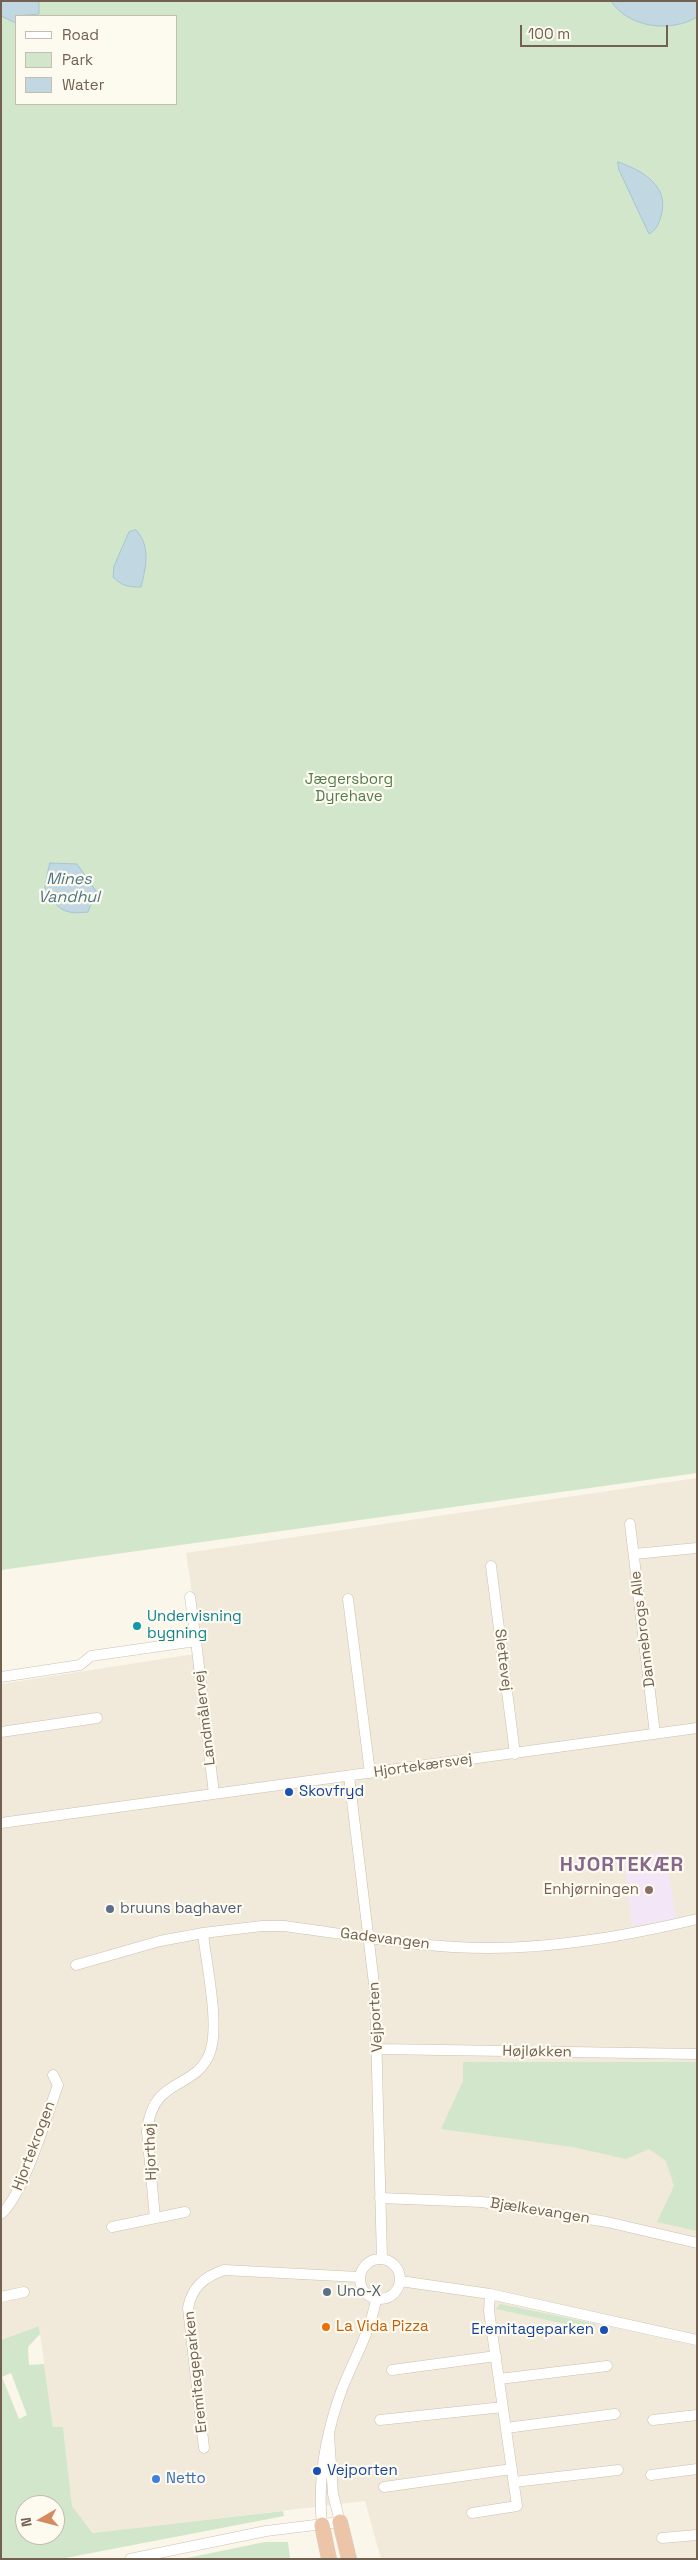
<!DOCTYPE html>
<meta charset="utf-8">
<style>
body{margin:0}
#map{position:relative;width:698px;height:2560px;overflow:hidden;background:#faf6ea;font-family:"Space Grotesk",sans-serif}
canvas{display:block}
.frame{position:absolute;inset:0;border:2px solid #726150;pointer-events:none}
.legend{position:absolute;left:15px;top:15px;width:162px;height:90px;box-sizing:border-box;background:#fdfaf0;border:1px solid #c5bdb0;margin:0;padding:6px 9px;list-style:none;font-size:15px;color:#726150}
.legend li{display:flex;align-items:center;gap:10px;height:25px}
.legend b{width:25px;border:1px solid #c5bdb0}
.north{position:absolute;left:15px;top:2495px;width:50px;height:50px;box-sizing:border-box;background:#fdfaf0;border:1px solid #c5bdb0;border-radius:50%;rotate:262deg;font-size:14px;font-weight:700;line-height:20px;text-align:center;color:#726150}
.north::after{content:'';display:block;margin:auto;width:18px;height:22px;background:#d48b5f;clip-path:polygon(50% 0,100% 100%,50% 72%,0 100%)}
.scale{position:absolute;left:520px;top:25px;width:148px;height:22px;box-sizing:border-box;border:2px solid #726150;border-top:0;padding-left:6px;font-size:15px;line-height:18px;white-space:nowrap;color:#726150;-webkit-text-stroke:4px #fdfaf0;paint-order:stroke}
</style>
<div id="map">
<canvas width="698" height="2560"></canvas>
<div class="frame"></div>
<ul class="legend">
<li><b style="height:6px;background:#fff"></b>Road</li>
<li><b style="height:14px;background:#d1e6ca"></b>Park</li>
<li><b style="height:14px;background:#c1d8e2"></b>Water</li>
</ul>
<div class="north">N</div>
<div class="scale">100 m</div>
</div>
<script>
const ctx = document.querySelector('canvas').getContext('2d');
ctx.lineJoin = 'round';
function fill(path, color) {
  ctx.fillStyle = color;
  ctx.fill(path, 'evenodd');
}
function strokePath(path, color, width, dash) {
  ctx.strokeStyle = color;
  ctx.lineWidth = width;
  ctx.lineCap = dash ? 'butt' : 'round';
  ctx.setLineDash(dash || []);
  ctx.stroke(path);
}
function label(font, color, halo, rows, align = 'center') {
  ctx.font = font + ' "Space Grotesk",sans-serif';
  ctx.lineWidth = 4.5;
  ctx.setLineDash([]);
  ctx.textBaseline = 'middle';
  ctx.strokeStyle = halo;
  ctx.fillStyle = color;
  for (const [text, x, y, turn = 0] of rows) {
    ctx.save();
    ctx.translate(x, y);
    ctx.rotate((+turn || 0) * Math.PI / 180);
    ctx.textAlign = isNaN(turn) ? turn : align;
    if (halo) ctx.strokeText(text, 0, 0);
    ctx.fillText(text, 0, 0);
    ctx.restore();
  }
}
fill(new Path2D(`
 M697 1478V2559H381L365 2501 94 2533 72 2506 63 2427H53L39 2326 1 2340V1684L201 1653 186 1553Z`), '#f1e9d9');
fill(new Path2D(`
 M665 1851 676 1919 632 1926 624 1860Z`), '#f3e7f7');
fill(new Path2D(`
 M1 1H697V1473L1 1570ZM16 16H176V104H16Z
 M463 2062H697V2231L657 2222 674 2186 666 2161 649 2149 626 2159 573 2147 441 2129 463 2081Z
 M500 2304 596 2324 594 2330 496 2309Z
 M39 2326 40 2334 28 2347 29 2365 44 2364 53 2427H63L72 2506 93 2533 283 2511 284 2516 60 2559H1V2340ZM11 2373 27 2415 19 2419 2 2377ZM25 2505H55V2535H25Z
 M265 2542H288L290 2559H182Z`), '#d1e6ca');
const water = new Path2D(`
 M1 1H39V14L16 16V23L1 16Z
 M611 1H697V17C671 33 628 28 611 1Z
 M618 162C642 170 670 186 661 216 659 224 656 230 649 234L619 170Z
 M136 530C151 546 146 567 141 587 128 587 122 586 113 577L114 566 129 532Z
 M50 863 77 864 96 891 88 912C63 915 57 909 45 888Z`);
fill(water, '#c1d8e2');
strokePath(water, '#a8c5d2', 1);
const minor = new Path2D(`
 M630 1524 655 1734
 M634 1554 697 1548
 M491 1566 515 1754
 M190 1597 196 1641
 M348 1599 370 1773
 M1 1677 80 1665 91 1656 196 1641 214 1794
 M1 1732 97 1718
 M349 1776 375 1992 382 2259
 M1 1823 697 1728
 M76 1965 160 1941 203 1933 262 1926H284C352 1935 421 1948 489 1948 559 1948 629 1935 697 1919
 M378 2049 697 2054
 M380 2198 482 2202 607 2222 697 2243
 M1 2214C23 2196 47 2115 58 2085L53 2075
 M155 2218 147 2131C153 2076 193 2091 209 2055 221 2028 206 1964 203 1933
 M112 2227 185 2212
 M360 2279a20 20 0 1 1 40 0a20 20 0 1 1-40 0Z
 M400 2281 490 2294 697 2340
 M1 2297 24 2292
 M392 2370 496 2356
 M499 2379 607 2366
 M380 2420 503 2407
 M653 2420 697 2415
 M506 2428 615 2414
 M204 2448 188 2308C192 2287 204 2277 224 2270L359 2277
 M651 2475 697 2469
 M514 2482 618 2470
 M384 2487 512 2469
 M472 2513 517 2506 489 2311 490 2294
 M322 2525C317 2478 326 2433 342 2389 354 2359 370 2332 376 2300
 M662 2538 697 2535
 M130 2559 266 2531 340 2522 333 2494 329 2435`);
const highway = new Path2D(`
 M340 2522 349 2559
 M322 2525 329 2559`);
strokePath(minor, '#cbc0b1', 11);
strokePath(highway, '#d8d3ce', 16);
strokePath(minor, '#fff', 10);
strokePath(highway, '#ecc5a9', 15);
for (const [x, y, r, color] of [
 [137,1626,5,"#0f9aa8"],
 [289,1792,5,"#1a4fb4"],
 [649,1890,5,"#8d6e63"],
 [110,1909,5,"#5c6f8a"],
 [327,2292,5,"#5c6f8a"],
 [326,2327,5,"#e8710a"],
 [604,2330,5,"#1a4fb4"],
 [317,2471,5,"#1a4fb4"],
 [156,2479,5,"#3f7fe0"]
]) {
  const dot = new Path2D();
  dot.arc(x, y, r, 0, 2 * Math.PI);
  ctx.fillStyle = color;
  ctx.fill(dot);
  strokePath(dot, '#fdfaf0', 2);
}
label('15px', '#547b4d', '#fdfaf0', [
 ["Jægersborg",349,780],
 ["Dyrehave",349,797]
]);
label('15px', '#0d838f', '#fdfaf0', [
 ["Undervisning",147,1617],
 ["bygning",147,1634]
], 'left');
label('15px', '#726150', '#fdfaf0', [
 ["Dannebrogs Alle",643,1629,-97],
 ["Slettevej",503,1660,83],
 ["Landmålervej",205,1718,-97],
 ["Hjortekærsvej",423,1766,-8],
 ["Gadevangen",385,1939,7],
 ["Vejporten",376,2017,-93],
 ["Højløkken",537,2052,1],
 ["Hjortekrogen",34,2146,-69],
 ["Hjorthøj",151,2152,-92],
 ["Bjælkevangen",540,2211,9],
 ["Eremitageparken",196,2372,-96]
]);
label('15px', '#164399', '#fdfaf0', [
 ["Skovfryd",299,1792],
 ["Eremitageparken",594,2330,"right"],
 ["Vejporten",327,2471]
], 'left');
label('15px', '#785e54', '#fdfaf0', [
 ["Enhjørningen",639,1890]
], 'right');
label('15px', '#4e5e75', '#fdfaf0', [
 ["bruuns baghaver",120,1909],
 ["Uno-X",337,2292]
], 'left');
label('15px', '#c56008', '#fdfaf0', [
 ["La Vida Pizza",336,2327]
], 'left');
label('15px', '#366cbe', '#fdfaf0', [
 ["Netto",166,2479]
], 'left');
label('italic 16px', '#507789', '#fdfaf0', [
 ["Mines",69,880],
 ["Vandhul",69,898]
]);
ctx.letterSpacing = '1px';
label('bold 20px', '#87688d', '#fdfaf0', [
 ["HJORTEKÆR",622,1866]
]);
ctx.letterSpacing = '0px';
</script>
